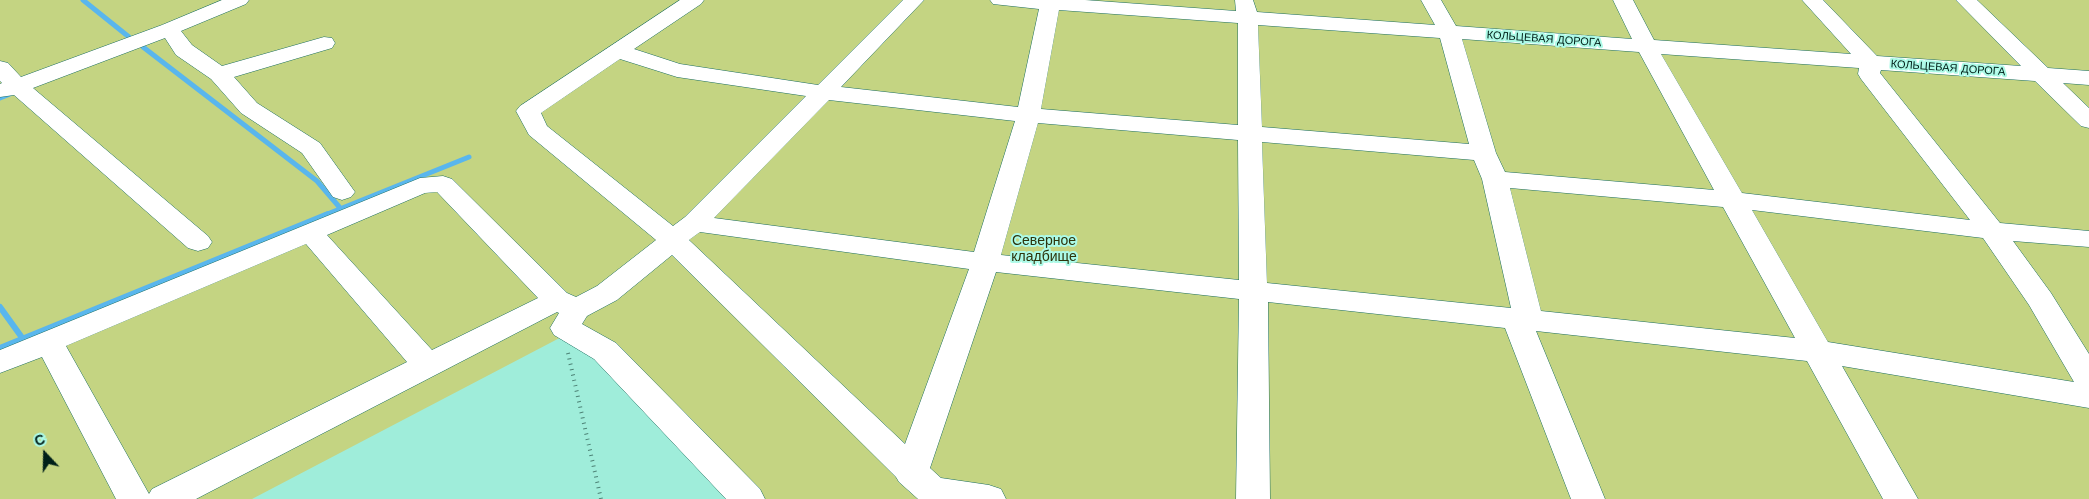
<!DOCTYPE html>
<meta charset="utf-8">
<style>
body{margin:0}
#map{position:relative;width:2089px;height:499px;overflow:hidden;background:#9fedda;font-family:"Work Sans",sans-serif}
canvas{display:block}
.north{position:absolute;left:20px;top:429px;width:50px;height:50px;-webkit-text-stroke:4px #acfae7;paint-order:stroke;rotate:339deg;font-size:14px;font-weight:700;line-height:20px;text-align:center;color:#002019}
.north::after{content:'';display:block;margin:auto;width:18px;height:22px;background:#002019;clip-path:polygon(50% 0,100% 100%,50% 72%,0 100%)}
</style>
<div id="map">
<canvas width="2089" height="499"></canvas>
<div class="north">С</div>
</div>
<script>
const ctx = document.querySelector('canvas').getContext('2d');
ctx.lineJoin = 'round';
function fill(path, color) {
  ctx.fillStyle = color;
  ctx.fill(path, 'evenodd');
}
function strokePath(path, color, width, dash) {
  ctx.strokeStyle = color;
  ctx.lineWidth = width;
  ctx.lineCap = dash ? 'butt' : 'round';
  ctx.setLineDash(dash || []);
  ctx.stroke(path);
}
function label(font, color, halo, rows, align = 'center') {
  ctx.font = font + ' "Work Sans",sans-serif';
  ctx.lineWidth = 4;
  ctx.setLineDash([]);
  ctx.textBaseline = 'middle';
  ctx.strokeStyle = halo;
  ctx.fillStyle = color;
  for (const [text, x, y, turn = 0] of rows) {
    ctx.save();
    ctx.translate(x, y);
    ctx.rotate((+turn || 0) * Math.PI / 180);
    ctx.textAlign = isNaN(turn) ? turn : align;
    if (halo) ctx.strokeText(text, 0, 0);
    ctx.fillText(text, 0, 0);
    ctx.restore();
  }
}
fill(new Path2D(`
 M0 0H2089V499H726L571 332 252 499H0Z`), '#c4d482');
strokePath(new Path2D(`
 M83 0 129 37
 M143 47 317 181 341 209
 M0 98 10 94
 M325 215 469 157`), '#59b6ed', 5);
strokePath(new Path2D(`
 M0 307 23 339
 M0 348 328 214`), '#59b6ed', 6);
const minor = new Path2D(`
 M222 0H249L246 4 181 31 192 45 222 66 324 37 332 38 335 43 332 48 234 77 257 103 320 143 355 192 351 197 342 200 333 197 302 153 241 113 211 79 176 55 165 38 33 88 208 236 212 242 208 248 198 251 188 248 14 95 0 97V84L2 83 0 81V61L8 63 21 77 162 25Z
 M680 0H704L701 4 634 49 680 64 818 85 903 0H924L841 87 1018 107 1039 9 993 4 990 0H1085L1236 11 1235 0H1253L1257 12 1435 25 1421 0H1441L1456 26 1632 39 1613 0H1633L1654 40 1851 54 1802 0H1823L1877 56 2021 66 1956 0H1977L2048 68 2089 71V85L2063 83 2089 108V128L2081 126 2035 81 1881 70 1880 73 2000 223 2089 231V247L2013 241 2051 293 2089 354V408L1842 366 1918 499H1883L1807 361 1536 331 1605 499H1571L1505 328 1268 302 1270 499H1236L1239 299 996 272 930 468 941 478 989 485 1001 489 1006 499H918L899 482 896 477 672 255 617 300 587 316 582 324 616 343 760 489 765 499H726L594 359 554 335 550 328 559 313 557 312 196 499H116L42 357 0 373V350L420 178 443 176 452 179 567 293 576 297 597 286 656 240 529 135 516 111 520 106ZM1059 10 1238 23V125L1041 109ZM1258 25 1440 38 1469 144 1262 127ZM1462 39 1639 52 1714 190 1505 172 1496 153ZM1661 54 1859 68 1858 74 1861 79 1970 220 1742 193ZM620 59 677 77 806 96 685 217 673 226 547 126 541 113ZM829 100 1015 121 974 252 714 218ZM1038 123 1238 140 1239 280 1001 255ZM1262 142 1474 160 1482 179 1511 308 1267 283ZM1510 188 1723 207 1795 338 1541 311ZM437 192 538 298 432 350 327 235 425 193ZM1752 210 1983 238 2029 305 2074 382 1828 342ZM700 232 969 269 905 444 689 240ZM306 244 407 362 152 489 149 494 66 346Z`);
strokePath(minor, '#1c6f60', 1);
strokePath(new Path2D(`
 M568 353 601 499`), '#4d8376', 4, [1, 4.5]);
fill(minor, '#fff');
label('11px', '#002019', '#acfae7', [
 ["КОЛЬЦЕВАЯ ДОРОГА",1544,39,4],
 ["КОЛЬЦЕВАЯ ДОРОГА",1948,68,4]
]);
label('14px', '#2d330b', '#acfae7', [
 ["Северное",1044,241],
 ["кладбище",1044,257]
]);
</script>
